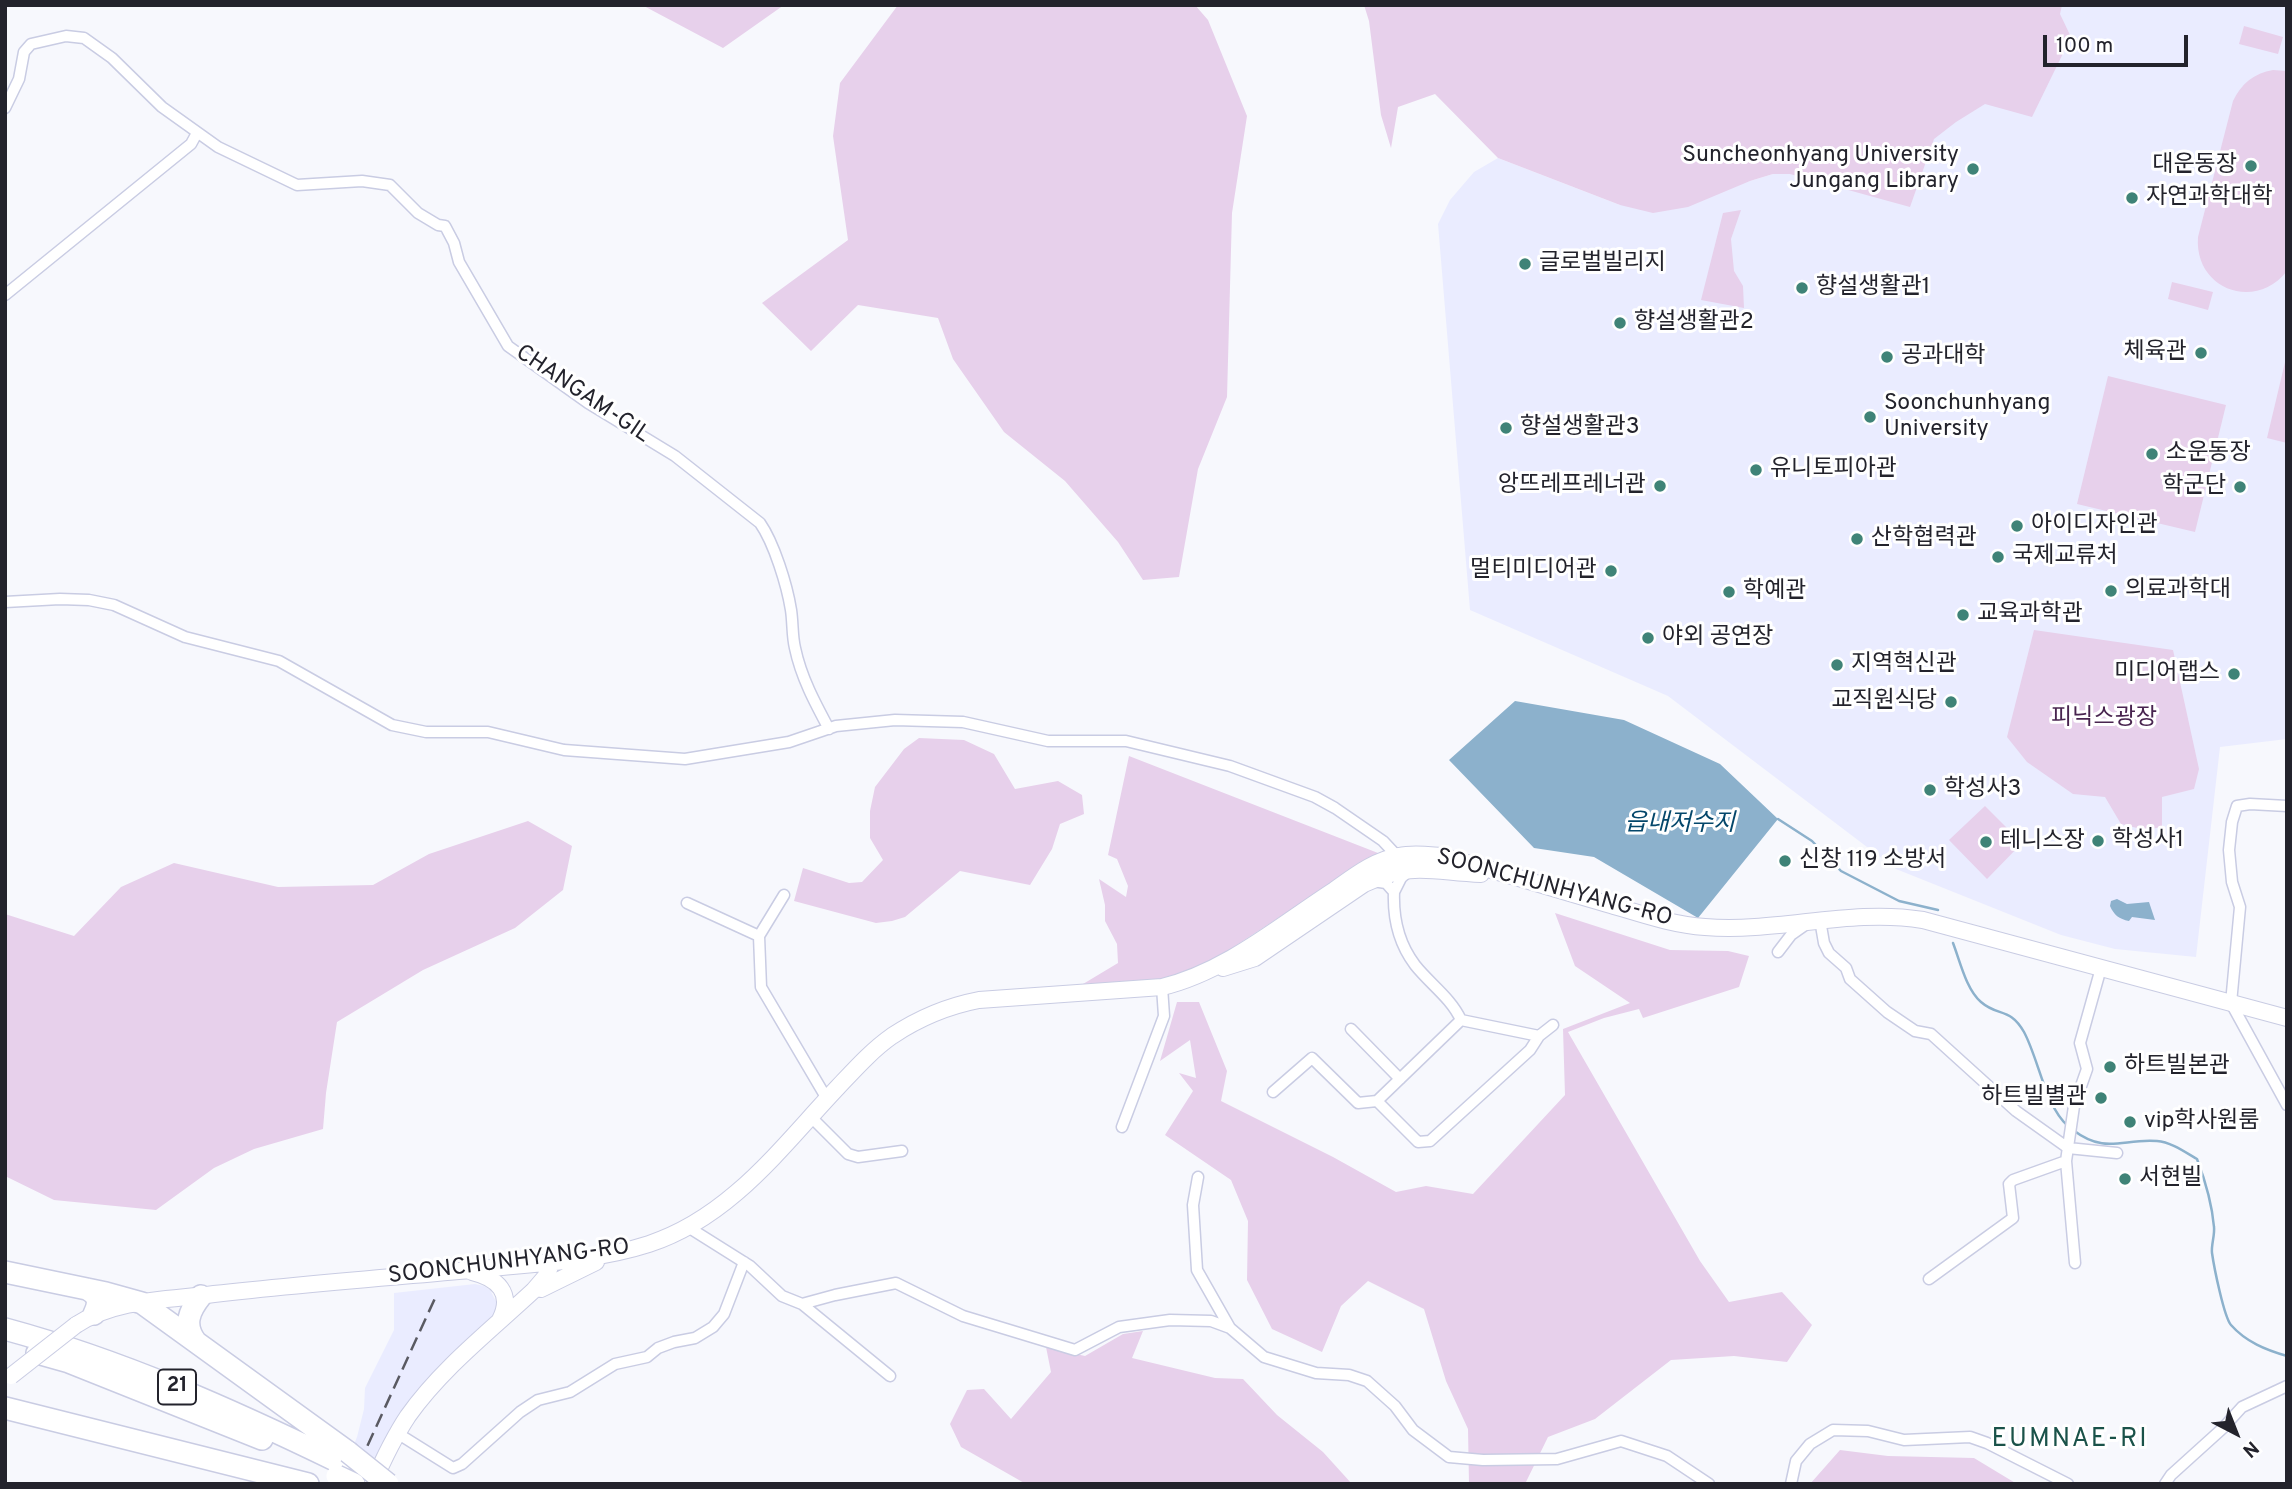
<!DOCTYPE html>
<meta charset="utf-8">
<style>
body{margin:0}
#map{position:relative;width:2292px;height:1489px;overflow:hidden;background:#f7f8fd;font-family:Overpass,sans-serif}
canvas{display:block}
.frame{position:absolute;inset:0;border:7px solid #23232c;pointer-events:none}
.north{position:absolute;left:2201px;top:1398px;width:70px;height:70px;-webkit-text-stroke:5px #fff;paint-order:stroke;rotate:138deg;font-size:19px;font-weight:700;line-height:28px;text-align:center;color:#23232c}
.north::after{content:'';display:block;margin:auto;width:24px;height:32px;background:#23232c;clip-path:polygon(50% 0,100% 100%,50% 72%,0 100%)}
.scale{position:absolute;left:2043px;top:35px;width:145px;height:32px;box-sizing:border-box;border:4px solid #23232c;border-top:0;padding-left:9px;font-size:21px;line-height:24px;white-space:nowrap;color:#23232c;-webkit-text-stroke:5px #fff;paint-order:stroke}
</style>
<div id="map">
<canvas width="2292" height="1489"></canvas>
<div class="frame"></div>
<div class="north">N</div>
<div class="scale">100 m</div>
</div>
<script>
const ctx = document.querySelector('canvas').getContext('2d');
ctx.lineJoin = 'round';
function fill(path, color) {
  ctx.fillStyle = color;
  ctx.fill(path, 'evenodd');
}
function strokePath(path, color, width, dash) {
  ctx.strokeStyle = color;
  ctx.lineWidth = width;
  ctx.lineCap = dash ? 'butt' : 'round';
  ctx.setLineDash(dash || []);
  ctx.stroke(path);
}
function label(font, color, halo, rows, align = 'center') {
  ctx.font = font + ' Overpass,"Noto Sans KR",sans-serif';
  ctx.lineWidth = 6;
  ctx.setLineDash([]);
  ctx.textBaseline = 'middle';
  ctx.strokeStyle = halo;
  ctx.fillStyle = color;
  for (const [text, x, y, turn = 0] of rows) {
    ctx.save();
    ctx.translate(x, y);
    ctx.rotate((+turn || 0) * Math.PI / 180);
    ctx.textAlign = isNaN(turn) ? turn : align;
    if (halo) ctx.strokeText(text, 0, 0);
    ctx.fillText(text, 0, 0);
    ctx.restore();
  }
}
fill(new Path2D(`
 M1905 5H2287V739L2220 747 2196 957 2115 949 2061 935 1896 869 1668 696 1470 610 1438 224 1450 200 1474 172 1498 158 1620 205 1750 181 1773 174H1789Z
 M475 1284 484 1286 490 1290 498 1305 497 1314 447 1360 367 1484H338L357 1437 364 1409 365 1388 394 1330V1293Z`), '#eaecff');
fill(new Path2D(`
 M642 5H784L723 48Z
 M898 5H1195L1208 20 1247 116 1232 213 1227 397 1198 469 1179 577 1143 580 1118 542 1065 481 1004 432 953 359 938 318 858 305 811 351 762 303 848 240 833 136 840 83Z
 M1364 5H2062L2060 14 2071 37 2032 117 1985 104 1956 122 1934 139 1910 207 1790 174H1773L1750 181 1688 207 1653 213 1620 205 1498 158 1435 94 1398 107 1391 148 1381 115 1369 21Z
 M2244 26 2283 37 2278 54 2239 44Z
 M2273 70 2287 71V271C2255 312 2194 289 2198 237L2233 101C2241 84 2254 73 2273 70Z
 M1741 210 1731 239 1734 271 1743 286 1744 308 1701 300 1723 213Z
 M2172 282 2213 292 2208 310 2168 299Z
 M2286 358H2287V443L2267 438Z
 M2108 376 2226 405 2195 532 2077 504Z
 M2034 630 2173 650 2199 769 2194 789 2162 797V827L2145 830 2121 824 2105 797 2073 794 2027 762 2007 737Z
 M919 738 964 740 994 754 1015 789 1058 781 1082 795 1084 814 1060 824 1052 849 1030 885 960 871 905 917 892 921 876 923 794 901 803 868 849 883 862 882 883 860 870 838V811L875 787 904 749Z
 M1129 756 1378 853 1206 965 1158 980 1083 984 1118 963 1117 944 1105 921V905L1099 879 1126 897 1128 886 1117 859 1108 855Z
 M1985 806 2022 843 1987 879 1949 840Z
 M528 821 572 846 563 890 515 928 423 970 337 1022 326 1093 323 1129 254 1149 214 1168 156 1210 54 1200 5 1176V914L74 936 121 887 174 863 278 887 373 885 429 854Z
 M1555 913 1670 950 1728 951 1749 956 1739 987 1643 1018 1639 1009 1604 1018 1568 1032 1700 1261 1729 1302 1782 1292 1812 1325 1787 1362 1734 1356 1671 1360 1595 1419 1548 1437 1525 1484H1469L1468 1429 1446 1381 1424 1309 1368 1281 1341 1306 1322 1352 1272 1329 1247 1280 1248 1221 1231 1180 1165 1135 1193 1091 1179 1073 1196 1078 1190 1040 1160 1061 1177 1002H1199L1227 1071 1221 1101 1333 1157 1396 1192 1426 1186 1473 1194 1565 1095 1563 1029 1630 1003 1575 966Z
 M1143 1331 1132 1358 1215 1378 1243 1379 1277 1415 1323 1452 1352 1484H1026L961 1447 950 1424 967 1390 984 1389 1011 1419 1051 1372 1046 1347 1085 1356 1123 1334Z
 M1840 1450 1888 1456 1974 1458 2017 1484H1810Z`), '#e7d0eb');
fill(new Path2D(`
 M1515 701 1624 720 1720 764 1778 819 1698 918 1594 857 1534 848 1449 760Z
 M2117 899 2127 904 2149 902 2155 920 2132 917 2129 921C2119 919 2114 915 2110 906L2111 901Z`), '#8cb1cc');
strokePath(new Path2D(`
 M1778 819 1812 841 1841 871 1899 901 1938 910
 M1953 943C1960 961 1966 989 1981 1002 1998 1017 2010 1007 2024 1032 2039 1060 2045 1106 2068 1126
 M2073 1130C2106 1155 2123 1138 2157 1141 2171 1142 2185 1152 2197 1159 2205 1180 2212 1204 2214 1227 2215 1235 2211 1245 2212 1253 2214 1267 2224 1317 2231 1325 2246 1342 2266 1350 2287 1356`), '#8cb1cc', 2.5);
const street = new Path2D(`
 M5 108 19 79 24 52 31 44 66 36 84 38 112 58 162 107 218 147 297 185 362 181 390 185 418 213 438 225 445 226 454 243 459 262 508 346 588 403 675 456 760 523C774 543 787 585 791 610 793 623 792 636 795 648 801 677 815 703 829 729
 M5 295 191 144 197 133
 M5 602 60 599 89 600 114 605 185 637 279 661 392 725 426 732H488L564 750 685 759 789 742 836 726 895 720 963 722 1048 741H1126L1230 766 1315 797 1335 808 1383 841 1397 856
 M2287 806 2250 804 2237 806 2232 822 2229 850 2232 882 2240 907 2231 1003 2287 1105
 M1373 881 1386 883 1394 892 1401 878 1410 870
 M1394 892C1393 918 1399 944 1415 965 1430 984 1451 998 1461 1020L1539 1036 1553 1025
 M784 895 759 936 761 987 827 1099
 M687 903 759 936
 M1820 920 1824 943 1829 953 1846 968 1850 979 1887 1012 1915 1031 1931 1034 2016 1111 2068 1148 2117 1153
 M1778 952 1791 935 1808 923
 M1461 1020 1377 1101 1418 1142 1430 1141 1530 1050 1539 1036
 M1351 1029 1400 1079
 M1273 1092 1312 1058 1358 1103 1377 1101
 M811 1117 848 1154 858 1157 902 1151
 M1122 1127 1164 1016 1162 987
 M1198 1177 1193 1205 1197 1270 1230 1328
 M688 1227 750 1266 782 1296 802 1304 835 1295 896 1283 963 1316 1075 1350 1119 1327 1170 1320 1211 1321 1230 1328 1264 1357 1316 1373 1349 1375 1367 1381 1395 1406 1413 1430 1449 1457 1483 1460 1557 1459 1621 1441 1667 1456 1709 1484
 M2075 1263 2066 1161 2074 1106 2087 1069 2080 1043 2101 968
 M1929 1279 2013 1218 2009 1184 2013 1180 2066 1161
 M802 1304 890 1376
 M397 1433 453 1468 462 1464 520 1412 538 1400 570 1392 615 1364 647 1357 658 1348 674 1342 695 1338 713 1327 724 1314 744 1262
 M1791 1484 1796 1461 1810 1444 1833 1430 1868 1431 1904 1440 1970 1437 1987 1443 2068 1484
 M2165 1484 2171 1475 2223 1428 2242 1407 2287 1386`);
const secondary = new Path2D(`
 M1223 968 1255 958 1364 884C1412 861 1432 872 1481 874
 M472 1272C497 1278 514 1293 500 1320
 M541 1289 596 1262
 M76 1325C116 1299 168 1300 214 1294 303 1284 393 1277 482 1269 538 1263 596 1261 649 1244 731 1217 782 1146 838 1087 855 1069 872 1050 892 1036 919 1018 948 1006 979 1000L1162 987C1225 972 1279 926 1333 891 1353 877 1374 860 1399 856 1413 853 1427 855 1441 856 1498 871 1554 889 1611 905 1642 914 1673 925 1705 927 1778 933 1850 908 1923 920L2287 1018
 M373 1483C383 1460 394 1437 408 1416 442 1368 491 1330 534 1290L546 1276 552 1262`);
const highway = new Path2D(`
 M5 1272 106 1293 142 1303 348 1452
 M87 1289C98 1295 100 1302 94 1314
 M5 1329C123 1361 232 1410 341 1463
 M196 1342C183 1325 189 1311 201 1296
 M37 1353 69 1362 262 1439
 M5 1408 308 1484`);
strokePath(street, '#c9cce3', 13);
strokePath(secondary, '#c9cce3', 18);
strokePath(highway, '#c9cce3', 24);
strokePath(street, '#fff', 10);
strokePath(secondary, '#fff', 16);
strokePath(highway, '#fff', 21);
strokePath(new Path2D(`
 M350 1484 436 1296`), '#5a5a62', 2.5, [14, 7]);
const secondaryBridge = new Path2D(`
 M11 1376 76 1325`);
const highwayBridge = new Path2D(`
 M348 1452 388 1484
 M337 1476 354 1484`);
strokePath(secondaryBridge, '#c9cce3', 18, []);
strokePath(highwayBridge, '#c9cce3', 24, []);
strokePath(secondaryBridge, '#fff', 16);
strokePath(highwayBridge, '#fff', 21);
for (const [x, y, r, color] of [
 [2251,166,7,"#3f8377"],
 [1973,169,7,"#3f8377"],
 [2132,198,7,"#3f8377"],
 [1525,264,7,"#3f8377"],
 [1802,288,7,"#3f8377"],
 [1620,323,7,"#3f8377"],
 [2201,353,7,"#3f8377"],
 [1887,357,7,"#3f8377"],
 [1870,417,7,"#3f8377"],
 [1506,428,7,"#3f8377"],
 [2152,454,7,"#3f8377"],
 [1756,470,7,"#3f8377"],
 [1660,486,7,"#3f8377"],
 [2240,487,7,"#3f8377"],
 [2017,526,7,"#3f8377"],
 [1857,539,7,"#3f8377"],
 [1998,557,7,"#3f8377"],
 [1611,571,7,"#3f8377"],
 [2111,591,7,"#3f8377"],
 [1729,592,7,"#3f8377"],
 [1963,615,7,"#3f8377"],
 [1648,638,7,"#3f8377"],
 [1837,665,7,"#3f8377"],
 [2234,674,7,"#3f8377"],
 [1951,702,7,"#3f8377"],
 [1930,790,7,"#3f8377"],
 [2098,841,7,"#3f8377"],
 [1986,842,7,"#3f8377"],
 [1785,861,7,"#3f8377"],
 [2110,1067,7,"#3f8377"],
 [2101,1098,7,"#3f8377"],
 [2130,1122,7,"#3f8377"],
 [2125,1179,7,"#3f8377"]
]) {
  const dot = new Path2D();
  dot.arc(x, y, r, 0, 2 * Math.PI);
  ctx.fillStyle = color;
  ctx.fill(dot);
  strokePath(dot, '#fff', 2.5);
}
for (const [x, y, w] of [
 [177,1387,38]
]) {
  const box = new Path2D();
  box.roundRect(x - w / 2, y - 17.5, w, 35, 5);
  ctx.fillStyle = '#fff';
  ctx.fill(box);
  strokePath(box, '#23232c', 2);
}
label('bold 21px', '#23232c', null, [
 ["21",177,1387]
]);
label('23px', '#23232c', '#fff', [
 ["Suncheonhyang University",1959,156,"right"],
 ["Jungang Library",1959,182,"right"],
 ["대운동장",2237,166,"right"],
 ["자연과학대학",2146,198],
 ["글로벌빌리지",1539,264],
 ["향설생활관1",1816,288],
 ["향설생활관2",1634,323],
 ["체육관",2187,353,"right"],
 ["공과대학",1901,357],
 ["Soonchunhyang",1884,404],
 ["University",1884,430],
 ["향설생활관3",1520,428],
 ["소운동장",2166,454],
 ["유니토피아관",1770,470],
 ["앙뜨레프레너관",1646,486,"right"],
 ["학군단",2226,487,"right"],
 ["아이디자인관",2031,526],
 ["산학협력관",1871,539],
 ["국제교류처",2012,557],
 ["멀티미디어관",1597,571,"right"],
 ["의료과학대",2125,591],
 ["학예관",1743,592],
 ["교육과학관",1977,615],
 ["야외 공연장",1662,638],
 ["지역혁신관",1851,665],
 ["미디어랩스",2220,674,"right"],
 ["교직원식당",1937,702,"right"],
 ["학성사3",1944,790],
 ["학성사1",2112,841],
 ["테니스장",2000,842],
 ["신창 119 소방서",1799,861],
 ["하트빌본관",2124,1067],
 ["하트빌별관",2087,1098,"right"],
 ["vip학사원룸",2144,1122],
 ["서현빌",2139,1179]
], 'left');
label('23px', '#23232c', '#fff', [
 ["CHANGAM-GIL",582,395,34],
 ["SOONCHUNHYANG-RO",1554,889,15],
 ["SOONCHUNHYANG-RO",509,1263,-7]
]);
label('23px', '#48244f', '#fff', [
 ["피닉스광장",2104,719]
]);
label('italic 24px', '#04476b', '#fff', [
 ["읍내저수지",1680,825]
]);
ctx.letterSpacing = '2px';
label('26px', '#1a5249', '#fff', [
 ["EUMNAE-RI",2070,1441]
]);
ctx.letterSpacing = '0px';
</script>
